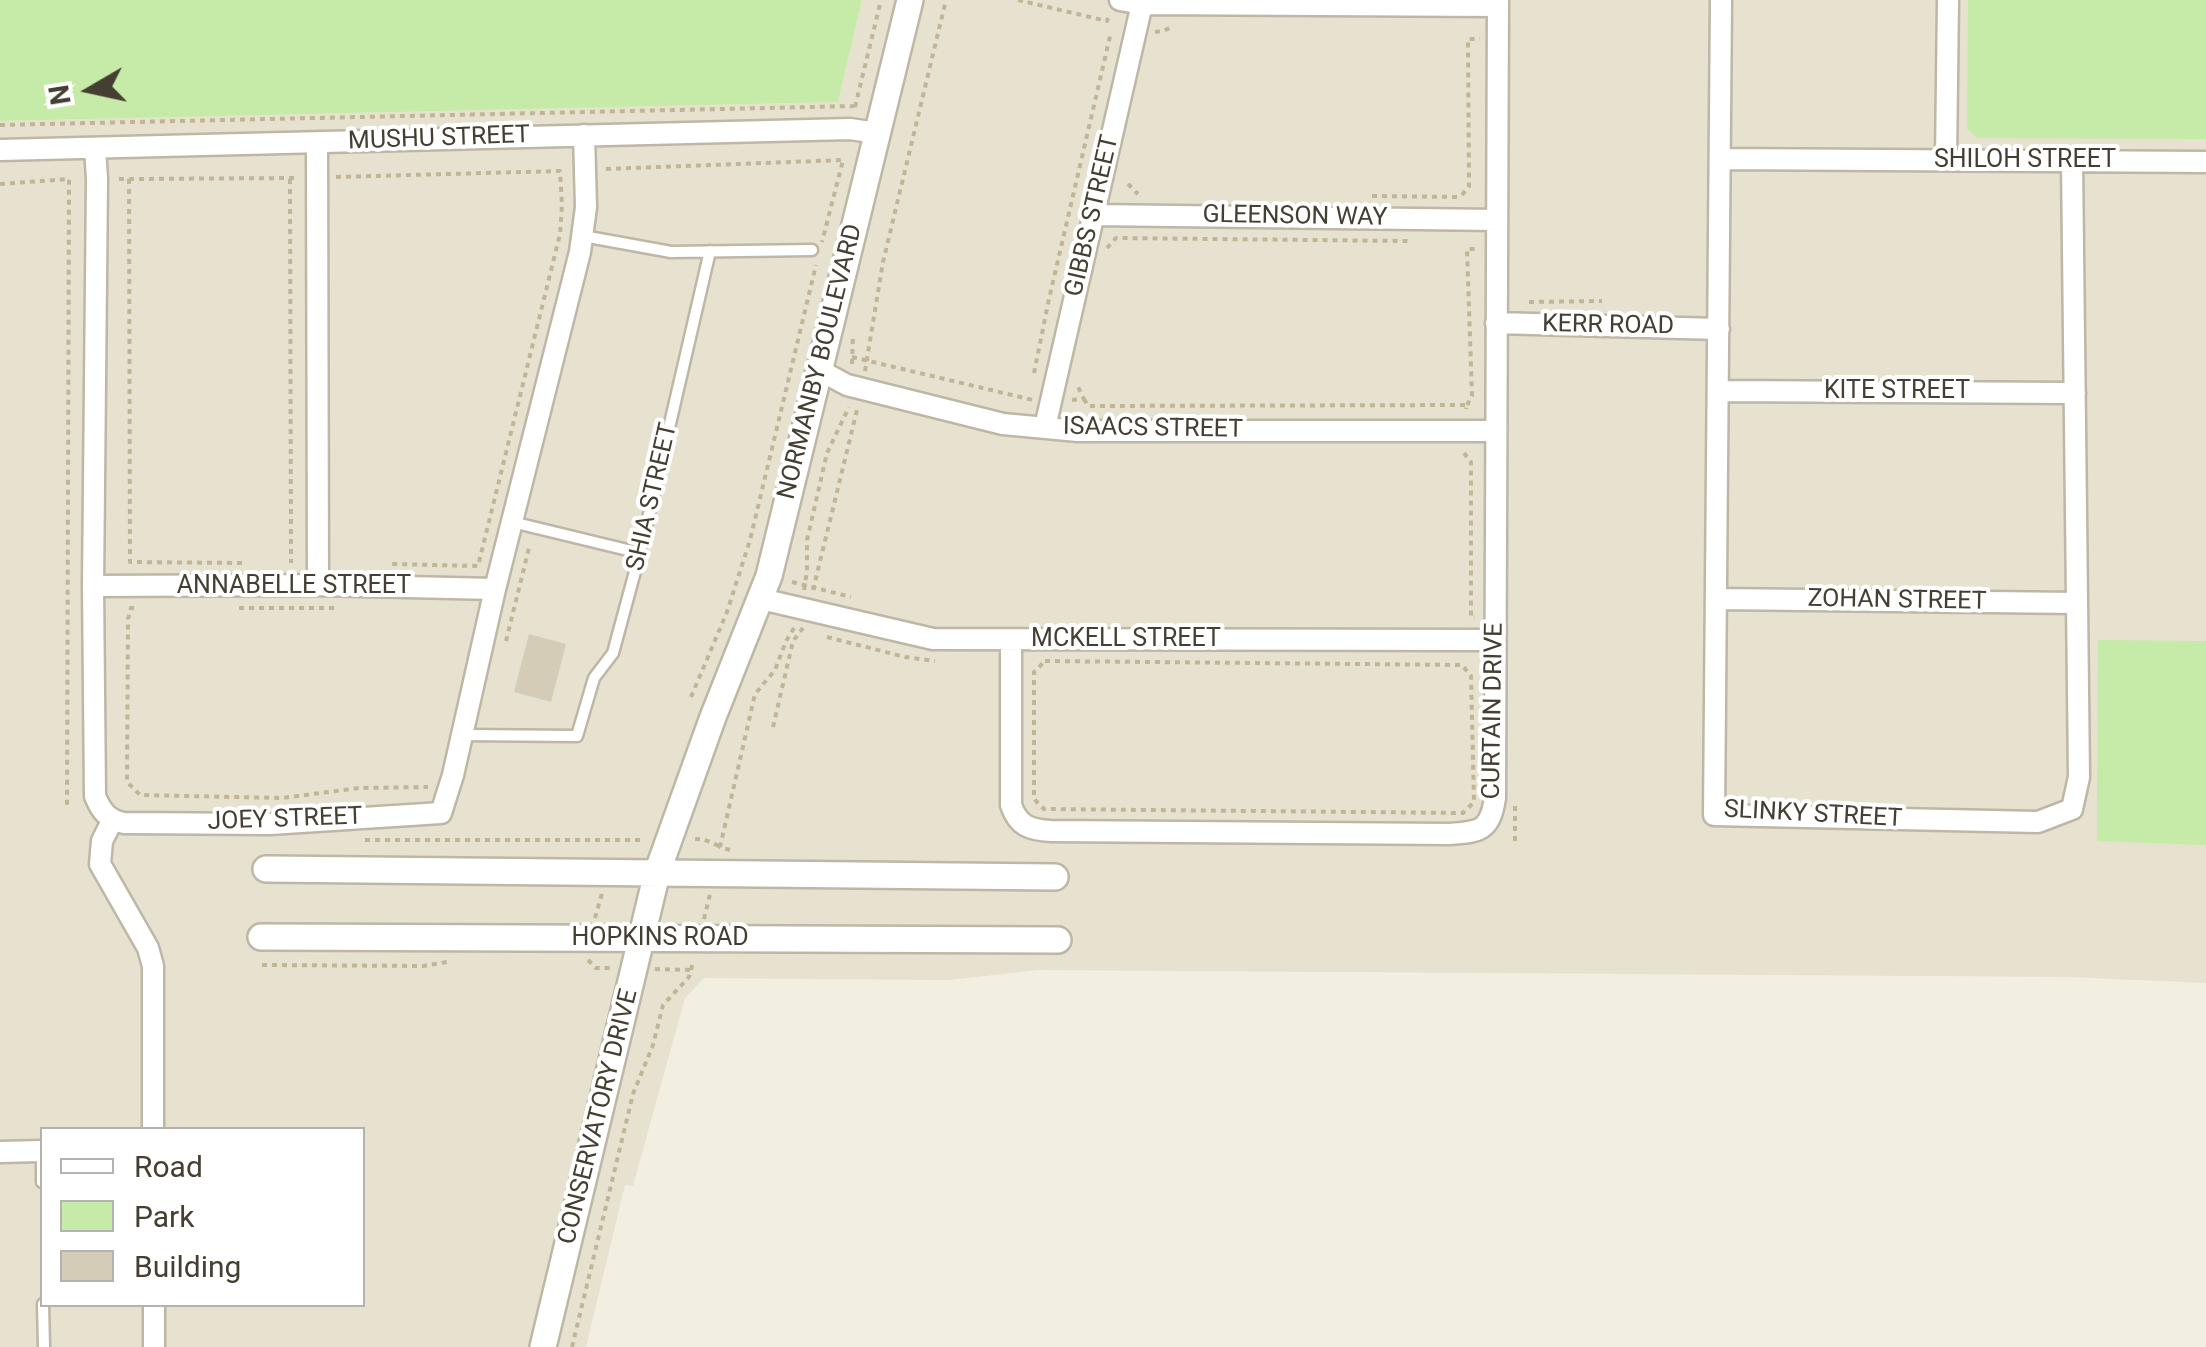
<!DOCTYPE html>
<style>
body{margin:0}
#map{position:relative;width:2206px;height:1347px;overflow:hidden;background:#f2efe2;font-family:Roboto,sans-serif}
canvas{display:block}
.legend{position:absolute;left:40px;top:1127px;width:325px;height:180px;box-sizing:border-box;background:#fff;border:2px solid #b4b2ad;margin:0;padding:12px 18px;list-style:none;font-size:30px;color:#443f32}
.legend li{display:flex;align-items:center;gap:20px;height:50px}
.legend b{width:50px;border:2px solid #b4b2ad}
.north{position:absolute;left:40px;top:40px;width:100px;height:100px;-webkit-text-stroke:8px #fff;paint-order:stroke;rotate:261deg;font-size:28px;font-weight:700;line-height:40px;text-align:center;color:#443f32}
.north::after{content:'';display:block;margin:auto;width:35px;height:45px;background:#443f32;clip-path:polygon(50% 0,100% 100%,50% 72%,0 100%)}
</style>
<div id="map">
<canvas width="2206" height="1347"></canvas>
<ul class="legend">
<li><b style="height:12px;background:#fff"></b>Road</li>
<li><b style="height:28px;background:#c6eaa8"></b>Park</li>
<li><b style="height:28px;background:#d4ccb7"></b>Building</li>
</ul>
<div class="north">N</div>
</div>
<script>
const ctx = document.querySelector('canvas').getContext('2d');
ctx.lineJoin = 'round';
function fill(path, color) {
  ctx.fillStyle = color;
  ctx.fill(path, 'evenodd');
}
function strokePath(path, color, width, dash) {
  ctx.strokeStyle = color;
  ctx.lineWidth = width;
  ctx.lineCap = dash ? 'butt' : 'round';
  ctx.setLineDash(dash || []);
  ctx.stroke(path);
}
function label(font, color, halo, rows, align = 'center') {
  ctx.font = font + ' Roboto,sans-serif';
  ctx.lineWidth = 8;
  ctx.setLineDash([]);
  ctx.textBaseline = 'middle';
  ctx.strokeStyle = halo;
  ctx.fillStyle = color;
  for (const [text, x, y, turn = 0] of rows) {
    ctx.save();
    ctx.translate(x, y);
    ctx.rotate((+turn || 0) * Math.PI / 180);
    ctx.textAlign = isNaN(turn) ? turn : align;
    if (halo) ctx.strokeText(text, 0, 0);
    ctx.fillText(text, 0, 0);
    ctx.restore();
  }
}
fill(new Path2D(`
 M862 0H2206V983L2069 977 1039 970 950 980 704 978 685 998 633 1186 625 1185 586 1347H0V121L838 102ZM42 1130H362V1304H42Z`), '#e7e1d0');
fill(new Path2D(`
 M0 0H862L838 102 0 121Z
 M1968 0H2206V139L1977 138 1967 129Z
 M2098 640 2206 641V845L2097 841Z`), '#c6eaa8');
fill(new Path2D(`
 M529 634 566 644 551 702 514 692Z`), '#d4ccb7');
const service = new Path2D(`
 M583 236 671 252 812 250
 M512 522 640 553
 M463 735 577 736 594 678 613 653 640 553 710 251
 M42 1152V1182
 M43 1304 44 1347`);
const minor = new Path2D(`
 M1120 0 1142 4 1498 6
 M1721 0 1714 815 2038 822 2072 809 2079 777 2072 161
 M317 143 318 585
 M95 148 97 179 93 586 95 796C101 811 108 820 124 823L270 824 441 813 453 775 495 589 580 252 586 207 584 135
 M0 150 850 129 877 133
 M1720 159 2206 162
 M1946 160 1948 0
 M1093 215 1497 220
 M1496 323 1719 329
 M819 370 847 385 1003 424 1078 431H1496
 M1719 391 2075 393
 M1045 427 1142 4
 M93 586 318 585 495 589
 M761 599 933 639 1495 640
 M1717 599 2077 603
 M1011 640V805C1018 826 1030 830 1051 831L1449 834C1480 832 1490 831 1495 798L1498 0
 M112 821 102 841 100 864 148 948 153 966V1130
 M0 1152 42 1151
 M154 1304V1347`);
const tertiary = new Path2D(`
 M266 869 1055 877
 M261 937 1058 940
 M543 1347 657 873 713 717 769 576 910 0`);
strokePath(service, '#beb7a5', 15);
strokePath(minor, '#beb7a5', 25);
strokePath(tertiary, '#beb7a5', 30);
strokePath(new Path2D(`
 M1018 0 1107 21 1108 18
 M1155 32 1163 31 1174 26
 M855 107 881 0
 M0 125 856 106
 M606 169 843 160 822 242
 M336 177 560 171 562 205 560 234 478 566 392 564
 M119 179H129L130 562 242 563
 M129 179 296 178
 M290 179 291 563
 M0 184 69 179 67 807
 M1128 184 1138 194
 M1462 195 1469 186 1468 39H1480
 M1372 196 1461 197
 M1107 248 1116 238 1409 241
 M1529 302 1602 301
 M852 357 1033 400
 M852 364 853 334
 M865 371 883 262 946 0
 M1034 373 1049 299 1111 32
 M1084 399 1088 406 1467 405 1466 409
 M1072 400 1084 399 1076 383
 M1467 405 1472 396 1467 249H1478
 M1464 453 1471 462V617H1475
 M792 582 851 597
 M804 590 807 571V540L827 453 849 407
 M813 590 857 410
 M134 608H131L128 619 127 782 140 795 282 798 359 788 428 787
 M239 608H334
 M827 637 905 657 935 661
 M506 641 530 544
 M1045 661 1462 665 1471 676 1474 802 1463 813 1044 809 1034 799V672Z
 M691 697 727 612 750 540 816 265
 M773 727 793 641 803 628
 M1515 806V846
 M695 839H703L719 846
 M365 840H645
 M730 850 720 847 755 694 775 670 786 641 794 628
 M595 918 602 893
 M704 919 710 894
 M588 960 596 968H610
 M262 965 423 966 447 962
 M655 969 690 970
 M572 1347 633 1094 653 1045 663 1005 689 977 693 962`), '#c1b595', 4, [5, 5]);
strokePath(service, '#fff', 10);
strokePath(minor, '#fff', 20);
strokePath(tertiary, '#fff', 25);
label('25px', '#443f32', '#fff', [
 ["MUSHU STREET",439,139,-2],
 ["SHILOH STREET",2025,161],
 ["GIBBS STREET",1093,216,-77],
 ["GLEENSON WAY",1295,217,1],
 ["KERR ROAD",1608,326,1],
 ["NORMANBY BOULEVARD",821,362,-76],
 ["KITE STREET",1897,392],
 ["ISAACS STREET",1153,429,1],
 ["SHIA STREET",653,497,-77],
 ["ANNABELLE STREET",294,587],
 ["ZOHAN STREET",1897,601,1],
 ["MCKELL STREET",1126,640],
 ["CURTAIN DRIVE",1494,711,-89],
 ["SLINKY STREET",1813,815,3],
 ["JOEY STREET",285,820,-2],
 ["HOPKINS ROAD",660,939],
 ["CONSERVATORY DRIVE",599,1117,-76]
]);
</script>
